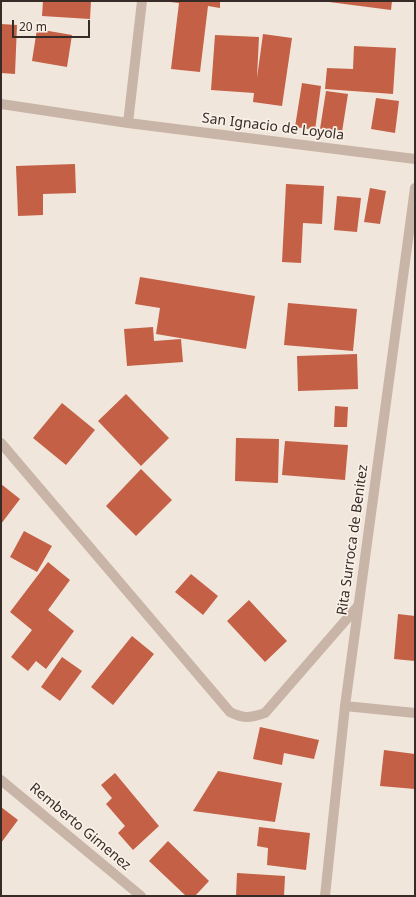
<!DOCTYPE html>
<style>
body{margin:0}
#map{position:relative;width:416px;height:897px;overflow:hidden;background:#f1e6db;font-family:"Noto Sans",sans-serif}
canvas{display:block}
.frame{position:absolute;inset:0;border:2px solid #362b27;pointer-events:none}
.scale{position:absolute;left:12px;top:20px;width:78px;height:18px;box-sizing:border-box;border:2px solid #362b27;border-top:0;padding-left:5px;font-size:12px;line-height:14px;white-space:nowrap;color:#362b27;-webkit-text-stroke:3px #f9f0e7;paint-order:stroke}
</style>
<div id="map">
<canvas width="416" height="897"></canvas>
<div class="frame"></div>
<div class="scale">20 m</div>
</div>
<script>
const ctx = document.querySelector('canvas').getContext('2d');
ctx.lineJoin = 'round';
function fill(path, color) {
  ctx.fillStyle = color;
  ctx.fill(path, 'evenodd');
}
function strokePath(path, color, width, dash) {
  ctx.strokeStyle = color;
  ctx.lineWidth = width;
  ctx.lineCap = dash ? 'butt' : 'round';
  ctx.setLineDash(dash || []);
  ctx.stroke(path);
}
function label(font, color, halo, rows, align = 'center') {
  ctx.font = font + ' "Noto Sans",sans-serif';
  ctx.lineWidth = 3.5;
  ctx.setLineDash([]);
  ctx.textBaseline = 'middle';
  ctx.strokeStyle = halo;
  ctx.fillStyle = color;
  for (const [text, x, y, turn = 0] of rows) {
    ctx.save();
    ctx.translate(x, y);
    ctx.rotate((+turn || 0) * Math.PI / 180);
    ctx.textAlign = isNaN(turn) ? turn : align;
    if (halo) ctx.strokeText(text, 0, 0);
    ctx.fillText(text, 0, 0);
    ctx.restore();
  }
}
fill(new Path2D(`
 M43 1H91L90 19 42 16Z
 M170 1H220V8L208 6 200 72 171 69 179 3 170 2Z
 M329 1H392L391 10 329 2Z
 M1 24 17 25 15 74 1 73Z
 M37 29 72 35 67 67 32 61Z
 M263 34 292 38 282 106 253 102 254 93 211 90 215 35 259 37 257 78Z
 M354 46 396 48 393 94 325 89 327 68 353 69Z
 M302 83 321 86 315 130 295 127Z
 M326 91 348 94 342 132 320 129Z
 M376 98 399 101 395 133 371 129Z
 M75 164 76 193 43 194V215L18 216 16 166Z
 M286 184 324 186 322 224 303 223 301 263 282 262Z
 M370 188 386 191 380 224 364 222Z
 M337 196 361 198 357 232 334 230Z
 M140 277 255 296 246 349 156 334 160 308 135 304Z
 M288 303 357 309 353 351 284 345Z
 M153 327 154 341 181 339 183 362 127 366 124 329Z
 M357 354 358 389 298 391 297 356Z
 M126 394 169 438 141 466 98 421Z
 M62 403 95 430 66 465 33 438Z
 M335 406 348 407 347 427H334Z
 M236 438 279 439 278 483 235 481Z
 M285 441 348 445 345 480 282 475Z
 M141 469 172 500 136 536 106 506Z
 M1 484 20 499 1 524Z
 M24 531 52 546 37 572 10 557Z
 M48 562 70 580 48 610 74 631 46 669 36 661 28 671 11 657 32 630 10 612Z
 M191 574 218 596 203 615 175 592Z
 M249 600 287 641 265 662 227 621Z
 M398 614 415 616V661L394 659Z
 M132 636 154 654 113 705 91 687Z
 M62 657 82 671 60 701 41 687Z
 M260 727 319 740 314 759 284 753 282 765 253 759Z
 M384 750 415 754V789L380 786Z
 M218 771 282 783 275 822 193 811Z
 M115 773 159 826 133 850 118 833 125 826 106 804 112 798 101 785Z
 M1 807 18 820 1 843Z
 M259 827 310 833 306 870 267 865 268 848 257 846Z
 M168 841 209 881 195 896H186L149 861Z
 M237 873 285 876 284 896H236Z`), '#c46046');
strokePath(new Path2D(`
 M1 104 128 123 415 159
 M128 123 142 1
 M1 443 230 712C244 719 250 718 265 713L358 606
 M345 706 415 713
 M1 780 141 896
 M325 896 345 706 415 188`), '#c9b5a7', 10);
label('14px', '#362b27', '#f9f0e7', [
 ["San Ignacio de Loyola",273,127,7],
 ["Rita Surroca de Benitez",353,540,-82],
 ["Remberto Gimenez",80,827,40]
]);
</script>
